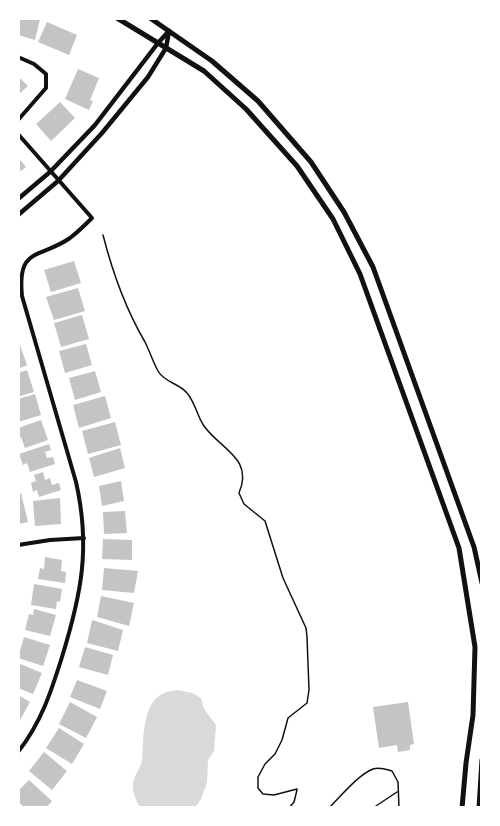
<!DOCTYPE html>
<style>
body{margin:0}
#map{position:relative;width:500px;height:826px;overflow:hidden;background:#fff;font-family:Quicksand,sans-serif}
canvas{display:block}
.frame{position:absolute;inset:0;border:20px solid #fff;pointer-events:none}
</style>
<div id="map">
<canvas width="500" height="826"></canvas>
<div class="frame"></div>
</div>
<script>
const ctx = document.querySelector('canvas').getContext('2d');
ctx.lineJoin = 'round';
function fill(path, color) {
  ctx.fillStyle = color;
  ctx.fill(path, 'evenodd');
}
function strokePath(path, color, width, dash) {
  ctx.strokeStyle = color;
  ctx.lineWidth = width;
  ctx.lineCap = dash ? 'butt' : 'round';
  ctx.setLineDash(dash || []);
  ctx.stroke(path);
}
fill(new Path2D(`
 M177 690 192 693 201 698 204 709 216 725 214 751 208 760 207 783 201 799 195 808H140C135 798 130 788 135 777 137 771 141 767 142 760 144 741 141 703 164 693 168 691 173 691 177 690Z`), '#d9d9d9');
fill(new Path2D(`
 M18 18 40 19 35 40 18 35Z
 M47 22 77 35 69 55 38 42Z
 M78 69 99 78 90 100 93 101 89 110 65 99Z
 M18 76 28 86 18 95Z
 M60 102 75 118 51 141 36 124Z
 M18 157 26 167 18 173Z
 M74 261 81 283 51 292 44 270Z
 M78 288 85 311 54 320 46 297Z
 M82 315 89 339 61 347 54 323Z
 M86 344 92 365 65 373 59 351Z
 M18 345H20L27 365 18 369Z
 M27 370 34 392 20 396 18 373Z
 M95 371 101 392 75 400 69 378Z
 M35 394 41 415 18 422V399Z
 M105 396 111 418 79 428 73 405Z
 M41 420 48 440 25 448 21 437 19 438 18 436V428Z
 M115 422 121 445 88 454 82 431Z
 M49 444 51 450 45 452 47 458 53 457 55 464 30 472 27 463 23 465 19 454Z
 M120 448 125 468 94 477 89 458Z
 M43 472 45 480 50 478 52 485 59 483 61 490 39 497 37 490 33 492 31 483 36 481 34 475Z
 M121 481 124 501 102 506 99 486Z
 M21 493 28 522 18 524V494Z
 M60 498 61 524 35 526 33 501Z
 M125 511 127 533 104 534 103 512Z
 M103 539 132 540V560L102 559Z
 M45 557 62 560 61 571 66 572 65 583 38 579 40 568 44 569Z
 M104 568 138 571 134 593 102 590Z
 M34 584 62 589 60 602 57 601 56 609 31 605Z
 M101 596 134 603 129 626 97 617Z
 M34 609 56 615 50 636 25 630 29 614 33 615Z
 M92 620 123 630 118 651 87 643Z
 M24 637 50 645 43 666 18 658Z
 M85 647 113 655 108 675 79 667Z
 M18 663 42 673 33 694 18 688Z
 M77 680 107 691 100 709 70 697Z
 M18 695 30 702 18 724Z
 M70 702 97 717 86 738 59 724Z
 M408 702 414 744 410 745V750L398 752 397 745 379 748 373 707Z
 M59 728 84 744 72 764 46 748Z
 M44 752 67 771 52 790 29 771Z
 M29 780 52 801 46 808H25L18 802V791Z`), '#c4c4c4');
strokePath(new Path2D(`
 M103 235C113 274 125 308 145 342 150 352 153 362 158 371 165 383 179 383 187 393 195 402 197 416 204 426 220 449 254 458 239 493L244 504 265 521 283 578 306 628 307 637 309 690 307 703 288 718 282 740 275 754 265 764 258 777V788L263 794 274 795 297 789
 M289 808 294 802 297 790
 M329 808C340 797 359 774 373 769 380 767 385 769 392 771L398 782 399 808
 M373 808 397 792`), '#111', 1.5);
strokePath(new Path2D(`
 M18 57 34 64 46 74V88L18 120
 M18 134 92 218C85 225 78 232 70 238 40 259 17 246 22 296L76 482C91 548 81 595 62 657 51 692 41 723 18 752
 M18 545 50 540 84 538`), '#111', 4);
strokePath(new Path2D(`
 M18 199 50 172 95 125 158 43 169 31
 M18 215 58 181 102 133 148 77 166 48 169 31`), '#111', 4.5);
strokePath(new Path2D(`
 M117 18 204 71 246 109 297 166 333 219 360 274 459 548 475 647 473 715 466 763 462 808
 M150 18 212 61 258 101 311 162 344 212 373 267 474 547 482 583
 M479 808 482 760`), '#111', 5);
</script>
